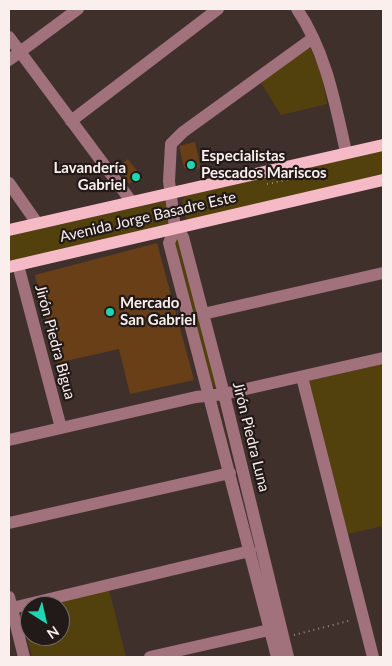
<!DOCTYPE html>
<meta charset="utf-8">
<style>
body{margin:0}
#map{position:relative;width:392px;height:666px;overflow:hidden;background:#40302c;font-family:Lato,sans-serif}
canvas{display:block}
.frame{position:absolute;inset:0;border:10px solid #faefed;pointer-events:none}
.north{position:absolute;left:20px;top:596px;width:50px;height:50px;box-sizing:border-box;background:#221a18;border:1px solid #786f6d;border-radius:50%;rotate:145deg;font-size:14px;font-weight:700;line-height:20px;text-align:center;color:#faefed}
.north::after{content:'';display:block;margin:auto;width:18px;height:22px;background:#20d5b0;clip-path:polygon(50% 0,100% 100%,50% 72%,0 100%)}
</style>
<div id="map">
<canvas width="392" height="666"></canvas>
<div class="frame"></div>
<div class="north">N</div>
</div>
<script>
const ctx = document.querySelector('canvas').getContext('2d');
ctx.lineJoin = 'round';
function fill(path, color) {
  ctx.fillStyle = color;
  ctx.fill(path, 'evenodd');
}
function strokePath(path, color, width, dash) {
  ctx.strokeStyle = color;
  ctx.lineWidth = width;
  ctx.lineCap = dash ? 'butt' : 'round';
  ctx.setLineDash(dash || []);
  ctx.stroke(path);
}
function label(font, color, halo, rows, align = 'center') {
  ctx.font = font + ' Lato,sans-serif';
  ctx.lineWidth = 4.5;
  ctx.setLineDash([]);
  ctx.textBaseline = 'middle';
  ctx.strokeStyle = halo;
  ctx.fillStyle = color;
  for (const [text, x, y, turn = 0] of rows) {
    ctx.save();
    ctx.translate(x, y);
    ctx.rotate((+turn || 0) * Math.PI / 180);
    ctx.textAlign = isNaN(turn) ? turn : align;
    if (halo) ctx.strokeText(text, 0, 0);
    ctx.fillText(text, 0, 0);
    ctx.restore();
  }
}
fill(new Path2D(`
 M310 47 322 75 327 104 281 115 261 83Z
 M383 150V175L190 221 186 218 182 200 186 196Z
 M165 201 170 226 9 264V236Z
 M177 238 217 389 214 387 210 380 175 242Z
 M383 364V526L348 534 309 381Z
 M109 590 126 657H32L20 610 30 608V636H60V606H39Z`), '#52400d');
fill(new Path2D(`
 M195 142 201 168 190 171 184 168 179 146Z
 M128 159 143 179 137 184 135 180 129 184 117 167Z
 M157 243 194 380 130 394 119 349 57 363 35 275Z`), '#683f17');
strokePath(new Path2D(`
 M267 184 316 174 323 171
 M294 635 352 620`), '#968885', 2, [1, 4]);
strokePath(new Path2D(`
 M297 9C326 52 335 103 346 152
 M9 37 131 201
 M9 60 78 9
 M71 121 218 9
 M9 183 37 223
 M175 228 183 237 224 394 288 657
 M18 265 61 428
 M203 314 383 273
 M302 377 373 657
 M9 440 196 397 224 394 383 358
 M9 523 230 473
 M9 597 24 657
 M12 608 250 551
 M150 657 278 628
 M277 657 169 243 175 228 169 181 171 144 183 132 313 38`), '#a1717c', 12);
strokePath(new Path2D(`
 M9 230 383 145
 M9 267 383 180`), '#f5bac6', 12);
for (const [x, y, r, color] of [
 [191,165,5,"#20d5b0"],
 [136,177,5,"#20d5b0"],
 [110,312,5,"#20d5b0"]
]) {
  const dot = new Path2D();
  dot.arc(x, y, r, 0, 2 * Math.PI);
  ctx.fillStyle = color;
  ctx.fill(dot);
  strokePath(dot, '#221a18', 2);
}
label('bold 15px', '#faefed', '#221a18', [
 ["Especialistas",201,156],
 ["Pescados Mariscos",201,173],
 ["Lavandería",126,168,"right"],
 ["Gabriel",126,185,"right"],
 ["Mercado",120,303],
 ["San Gabriel",120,320]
], 'left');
label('15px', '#faefed', '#221a18', [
 ["Avenida Jorge Basadre Este",148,217,-13],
 ["Jirón Piedra Bigua",55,342,75],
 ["Jirón Piedra Luna",251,437,76]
]);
</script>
